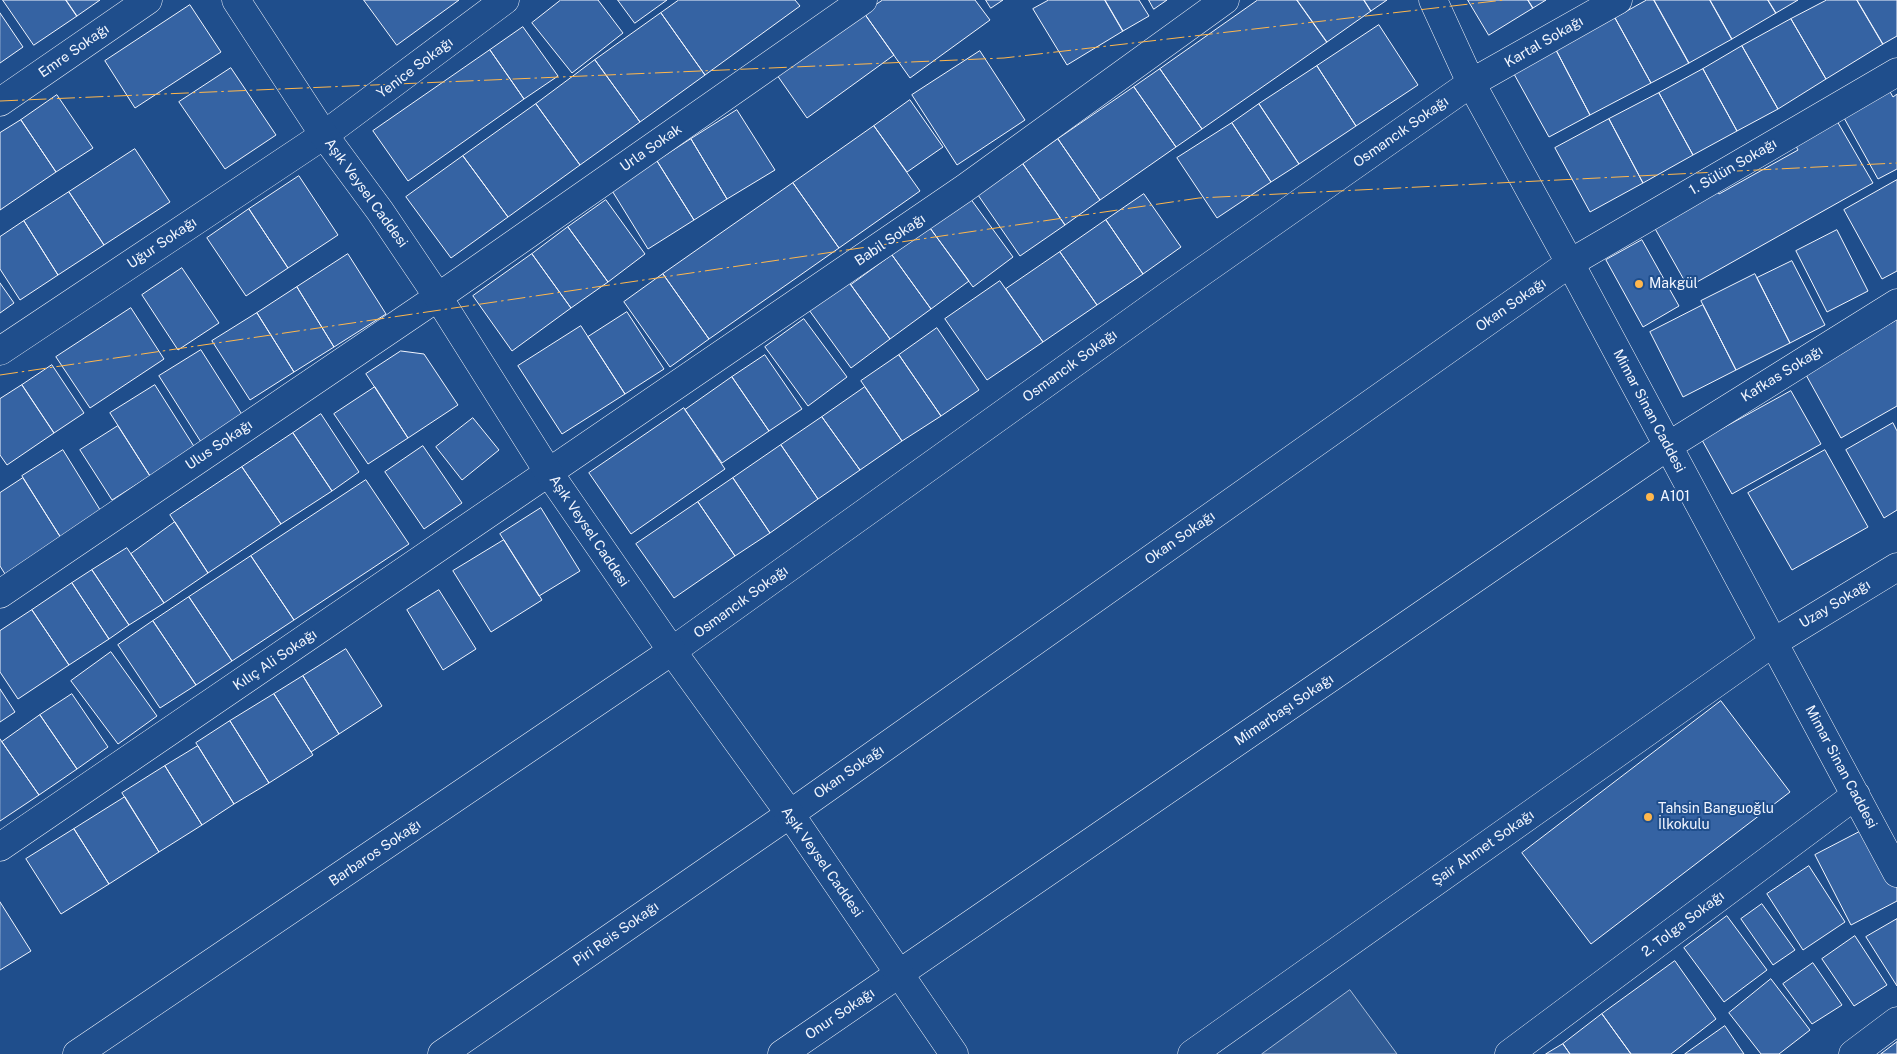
<!DOCTYPE html>
<meta charset="utf-8">
<style>
body{margin:0}
canvas{display:block;background:#1f4e8c}
</style>
<canvas width="1897" height="1054"></canvas>
<script>
const ctx = document.querySelector('canvas').getContext('2d');
ctx.lineJoin = 'round';
function fill(path, color) {
  ctx.fillStyle = color;
  ctx.fill(path, 'evenodd');
}
function strokePath(path, color, width, dash) {
  ctx.strokeStyle = color;
  ctx.lineWidth = width;
  ctx.lineCap = dash ? 'butt' : 'round';
  ctx.setLineDash(dash || []);
  ctx.stroke(path);
}
function label(font, color, halo, rows, align = 'center') {
  ctx.font = font + ' "Public Sans",sans-serif';
  ctx.lineWidth = 4;
  ctx.setLineDash([]);
  ctx.textBaseline = 'middle';
  ctx.strokeStyle = halo;
  ctx.fillStyle = color;
  for (const [text, x, y, turn = 0] of rows) {
    ctx.save();
    ctx.translate(x, y);
    ctx.rotate((+turn || 0) * Math.PI / 180);
    ctx.textAlign = isNaN(turn) ? turn : align;
    if (halo) ctx.strokeText(text, 0, 0);
    ctx.fillText(text, 0, 0);
    ctx.restore();
  }
}
const green = new Path2D(`
 M1350 990 1397 1054H1262Z`);
fill(green, '#305b95');
strokePath(green, '#a8bbd7', 1);
const building = new Path2D(`
 M3 0H66L77 16 34 45Z
 M66 0H100L77 16Z
 M364 0H459L397 45Z
 M561 0H598L623 33 572 73 532 23Z
 M618 0H667L635 23Z
 M679 0H795L800 6 705 75 661 13Z
 M883 0H975L990 20 910 78 864 13Z
 M986 0H1003L991 8Z
 M1049 0H1105L1123 31 1067 65 1033 9Z
 M1105 0H1139L1149 16 1123 31Z
 M1149 0H1167L1154 9Z
 M1258 0H1297L1327 42 1202 129 1160 69Z
 M1297 0H1364L1371 11 1327 42Z
 M1364 0H1387L1371 11Z
 M1468 0H1528L1533 8 1489 35Z
 M1528 0H1546L1533 8Z
 M1647 0H1654L1689 63 1651 83 1615 18Z
 M1654 0H1710L1732 39 1689 63Z
 M1710 0H1768L1776 13 1732 39Z
 M1768 0H1798L1776 13Z
 M1827 0H1857L1883 44 1826 79 1791 19Z
 M1857 0H1897V36L1883 44Z
 M190 5 221 52 135 108 105 61Z
 M0 13 23 47 0 63Z
 M661 13 705 75 640 122 595 60Z
 M864 13 894 55 807 118 777 75Z
 M1615 18 1651 83 1590 115 1556 50Z
 M1791 19 1826 79 1778 109 1742 46Z
 M1379 25 1418 85 1356 126 1317 66Z
 M523 27 558 76 524 99 490 50Z
 M1742 46 1778 109 1737 131 1703 69Z
 M490 50 524 99 408 181 373 131Z
 M1556 50 1590 115 1549 137 1514 74Z
 M980 51 1025 120 957 165 912 95Z
 M595 60 640 122 580 165 536 104Z
 M1317 66 1356 126 1299 164 1259 104Z
 M231 68 276 135 225 169 179 102Z
 M1160 69 1202 129 1176 147 1134 87Z
 M1703 69 1737 131 1693 155 1659 93Z
 M1134 87 1176 147 1100 200 1058 139Z
 M1889 90 1893 97 1897 94V169L1878 179 1843 116Z
 M1659 93 1693 155 1643 183 1609 119Z
 M57 95 93 148 56 172 21 120Z
 M910 100 943 147 907 172 874 126Z
 M536 104 580 165 508 217 463 156Z
 M1259 104 1299 164 1271 182 1232 123Z
 M737 110 775 170 727 199 691 139Z
 M1609 119 1643 183 1590 212 1555 148Z
 M21 120 56 172 0 210V133Z
 M1837 121 1873 183 1688 287 1653 225 1716 189 1719 194 1798 150 1795 144Z
 M1232 123 1271 182 1217 218 1177 158Z
 M874 126 920 191 839 248 793 183Z
 M691 139 727 199 694 220 657 161Z
 M1058 139 1100 200 1065 225 1023 164Z
 M135 149 170 202 104 245 69 192Z
 M463 156 508 217 451 258 406 197Z
 M657 161 694 220 648 249 611 189Z
 M1023 164 1065 225 1020 256 978 195Z
 M299 176 338 235 288 268 249 209Z
 M1897 180V271L1882 279 1844 210Z
 M793 183 839 248 709 339 663 274Z
 M69 192 104 245 58 275 24 221Z
 M1144 194 1181 247 1143 274 1106 220Z
 M970 198 1013 257 973 287 930 228Z
 M606 200 645 254 608 282 568 227Z
 M249 209 288 268 246 296 207 238Z
 M1106 220 1143 274 1097 305 1060 252Z
 M24 221 58 275 20 300 0 269V237Z
 M568 227 608 282 571 308 532 254Z
 M930 228 969 281 931 309 892 255Z
 M1837 230 1868 291 1827 312 1796 251Z
 M1642 240 1679 306 1643 327 1606 260Z
 M1060 252 1097 305 1043 342 1006 289Z
 M348 254 386 314 334 347 297 287Z
 M532 254 571 308 512 351 473 296Z
 M892 255 931 309 890 339 851 285Z
 M1792 261 1825 325 1790 343 1757 278Z
 M182 268 219 323 178 350 142 295Z
 M663 274 709 339 670 367 624 302Z
 M1755 274 1790 343 1736 370 1701 301Z
 M848 281 890 339 851 368 809 310Z
 M1000 281 1043 342 987 380 945 319Z
 M0 283 14 303 0 313Z
 M297 287 334 347 294 372 257 313Z
 M1703 305 1736 370 1683 397 1650 332Z
 M131 308 164 359 90 408 56 357Z
 M627 312 664 369 625 394 588 337Z
 M257 313 294 372 250 400 212 341Z
 M804 319 847 377 808 406 765 347Z
 M1897 320V406L1841 438 1805 373Z
 M581 326 625 394 562 434 518 366Z
 M937 328 979 390 941 416 899 355Z
 M201 350 243 416 201 442 159 376Z
 M401 351 424 354 458 405 408 438 366 374Z
 M765 355 802 409 769 431 732 377Z
 M899 355 941 416 902 441 861 381Z
 M52 365 84 413 54 433 22 385Z
 M732 377 769 431 722 463 685 410Z
 M22 385 54 433 7 465 0 455V399Z
 M155 385 195 448 150 476 110 413Z
 M375 387 408 438 368 464 334 414Z
 M865 387 902 441 860 470 822 417Z
 M1791 391 1821 444 1732 494 1702 440Z
 M684 408 725 469 631 534 589 473Z
 M321 414 359 472 332 491 293 433Z
 M822 417 860 470 818 499 781 445Z
 M473 418 499 450 462 480 436 447Z
 M1893 423 1897 431V510L1884 518 1846 450Z
 M118 426 150 476 112 500 80 450Z
 M293 433 332 491 281 524 242 467Z
 M781 445 818 499 770 533 733 478Z
 M423 446 462 503 424 529 385 472Z
 M63 450 102 513 61 538 22 476Z
 M1825 450 1868 527 1792 570 1748 493Z
 M242 467 281 524 208 573 170 515Z
 M23 478 61 538 5 574 0 566V493Z
 M733 478 770 533 735 556 698 502Z
 M366 480 409 544 294 620 251 556Z
 M698 502 735 556 674 598 636 544Z
 M541 508 580 571 539 596 500 534Z
 M175 522 208 573 164 603 131 554Z
 M504 540 542 600 491 632 453 571Z
 M127 548 164 603 129 625 92 570Z
 M251 556 294 620 232 661 189 597Z
 M92 570 129 625 109 639 72 583Z
 M72 583 109 639 69 665 32 610Z
 M439 590 476 649 443 670 407 610Z
 M189 597 232 661 196 685 153 621Z
 M32 610 69 665 18 699 0 672V631Z
 M153 621 196 685 160 708 118 645Z
 M346 649 382 706 339 734 303 676Z
 M111 652 157 716 118 744 71 681Z
 M303 676 339 734 311 752 274 694Z
 M0 689 15 712 0 722Z
 M72 694 108 747 77 769 40 715Z
 M274 694 313 755 269 783 230 721Z
 M1721 701 1790 792 1591 944 1522 853Z
 M40 715 77 769 39 795 2 742Z
 M230 721 269 783 234 804 196 743Z
 M0 739 39 795 0 821Z
 M198 746 234 804 202 825 165 766Z
 M165 766 202 825 159 852 122 793Z
 M125 797 159 852 109 884 74 829Z
 M1867 828 1897 887V901L1851 925 1815 855Z
 M74 829 109 884 61 914 26 859Z
 M1809 866 1845 922 1803 950 1767 894Z
 M0 902 31 951 0 970Z
 M1762 904 1795 950 1773 965 1741 919Z
 M1727 916 1767 970 1724 1002 1684 948Z
 M1897 919V986L1866 937Z
 M1855 936 1887 985 1854 1006 1822 959Z
 M1675 961 1716 1019 1671 1054H1631L1602 1014Z
 M1813 963 1842 1005 1812 1024 1783 984Z
 M1771 979 1810 1030 1779 1054H1761L1729 1013Z
 M1602 1014 1631 1054H1570L1563 1044Z
 M1725 1026 1744 1054H1685Z
 M1897 1042V1054H1881Z
 M1563 1044 1570 1054H1546Z`);
fill(building, '#3563a3');
strokePath(building, '#f2f6ff', 1);
const minor = new Path2D(`
 M1433 0 1471 83 1570 263 1897 873
 M0 102 148 0
 M0 351 324 135 505 0
 M0 594 438 297 863 0
 M0 847 965 188 1225 0
 M77 1054 672 651 1169 295 1471 83 1618 0
 M442 1054 790 814 1570 263 1897 72
 M782 1054 1668 446 1897 303
 M1192 1054 1774 642 1897 567
 M1509 1054 1856 795
 M1853 1054 1897 1021`);
const secondary = new Path2D(`
 M236 0 324 135 380 211 438 297 549 473 672 651 790 814 954 1054`);
strokePath(minor, '#f2f6ff', 29);
strokePath(secondary, '#f2f6ff', 29);
strokePath(minor, '#1f4e8c', 28);
strokePath(secondary, '#1f4e8c', 28);
strokePath(new Path2D(`
 M0 101 1004 58 1504 0
 M0 375 1199 198 1897 163`), '#ffb74d', 1, [18, 4, 2.5, 4]);
for (const [x, y, r, color] of [
 [1639,284,5,"#ffb74d"],
 [1650,497,5,"#ffb74d"],
 [1648,817,5,"#ffb74d"]
]) {
  const dot = new Path2D();
  dot.arc(x, y, r, 0, 2 * Math.PI);
  ctx.fillStyle = color;
  ctx.fill(dot);
  strokePath(dot, '#1f4e8c', 2);
}
label('14px', '#f2f6ff', '#1f4e8c', [
 ["Kartal Sokağı",1544,42,-30],
 ["Emre Sokağı",74,51,-35],
 ["Yenice Sokağı",415,68,-37],
 ["Osmancık Sokağı",1401,132,-35],
 ["Urla Sokak",651,148,-35],
 ["1. Sülün Sokağı",1733,167,-30],
 ["Aşık Veysel Caddesi",366,193,54],
 ["Babil Sokağı",890,240,-34],
 ["Uğur Sokağı",162,243,-34],
 ["Okan Sokağı",1511,305,-35],
 ["Osmancık Sokağı",1070,366,-36],
 ["Kafkas Sokağı",1782,374,-32],
 ["Mimar Sinan Caddesi",1649,411,62],
 ["Ulus Sokağı",219,445,-34],
 ["Aşık Veysel Caddesi",589,531,56],
 ["Okan Sokağı",1180,538,-35],
 ["Osmancık Sokağı",741,602,-36],
 ["Uzay Sokağı",1835,604,-31],
 ["Kılıç Ali Sokağı",275,660,-34],
 ["Mimarbaşı Sokağı",1284,710,-34],
 ["Mimar Sinan Caddesi",1841,767,62],
 ["Okan Sokağı",849,772,-35],
 ["Şair Ahmet Sokağı",1483,848,-35],
 ["Barbaros Sokağı",375,853,-34],
 ["Aşık Veysel Caddesi",822,862,55],
 ["2. Tolga Sokağı",1683,924,-37],
 ["Piri Reis Sokağı",616,934,-35],
 ["Onur Sokağı",840,1014,-34]
]);
label('14px', '#f2f6ff', '#1f4e8c', [
 ["Makgül",1649,284],
 ["A101",1660,497],
 ["Tahsin Banguoğlu",1658,809],
 ["İlkokulu",1658,825]
], 'left');
</script>
